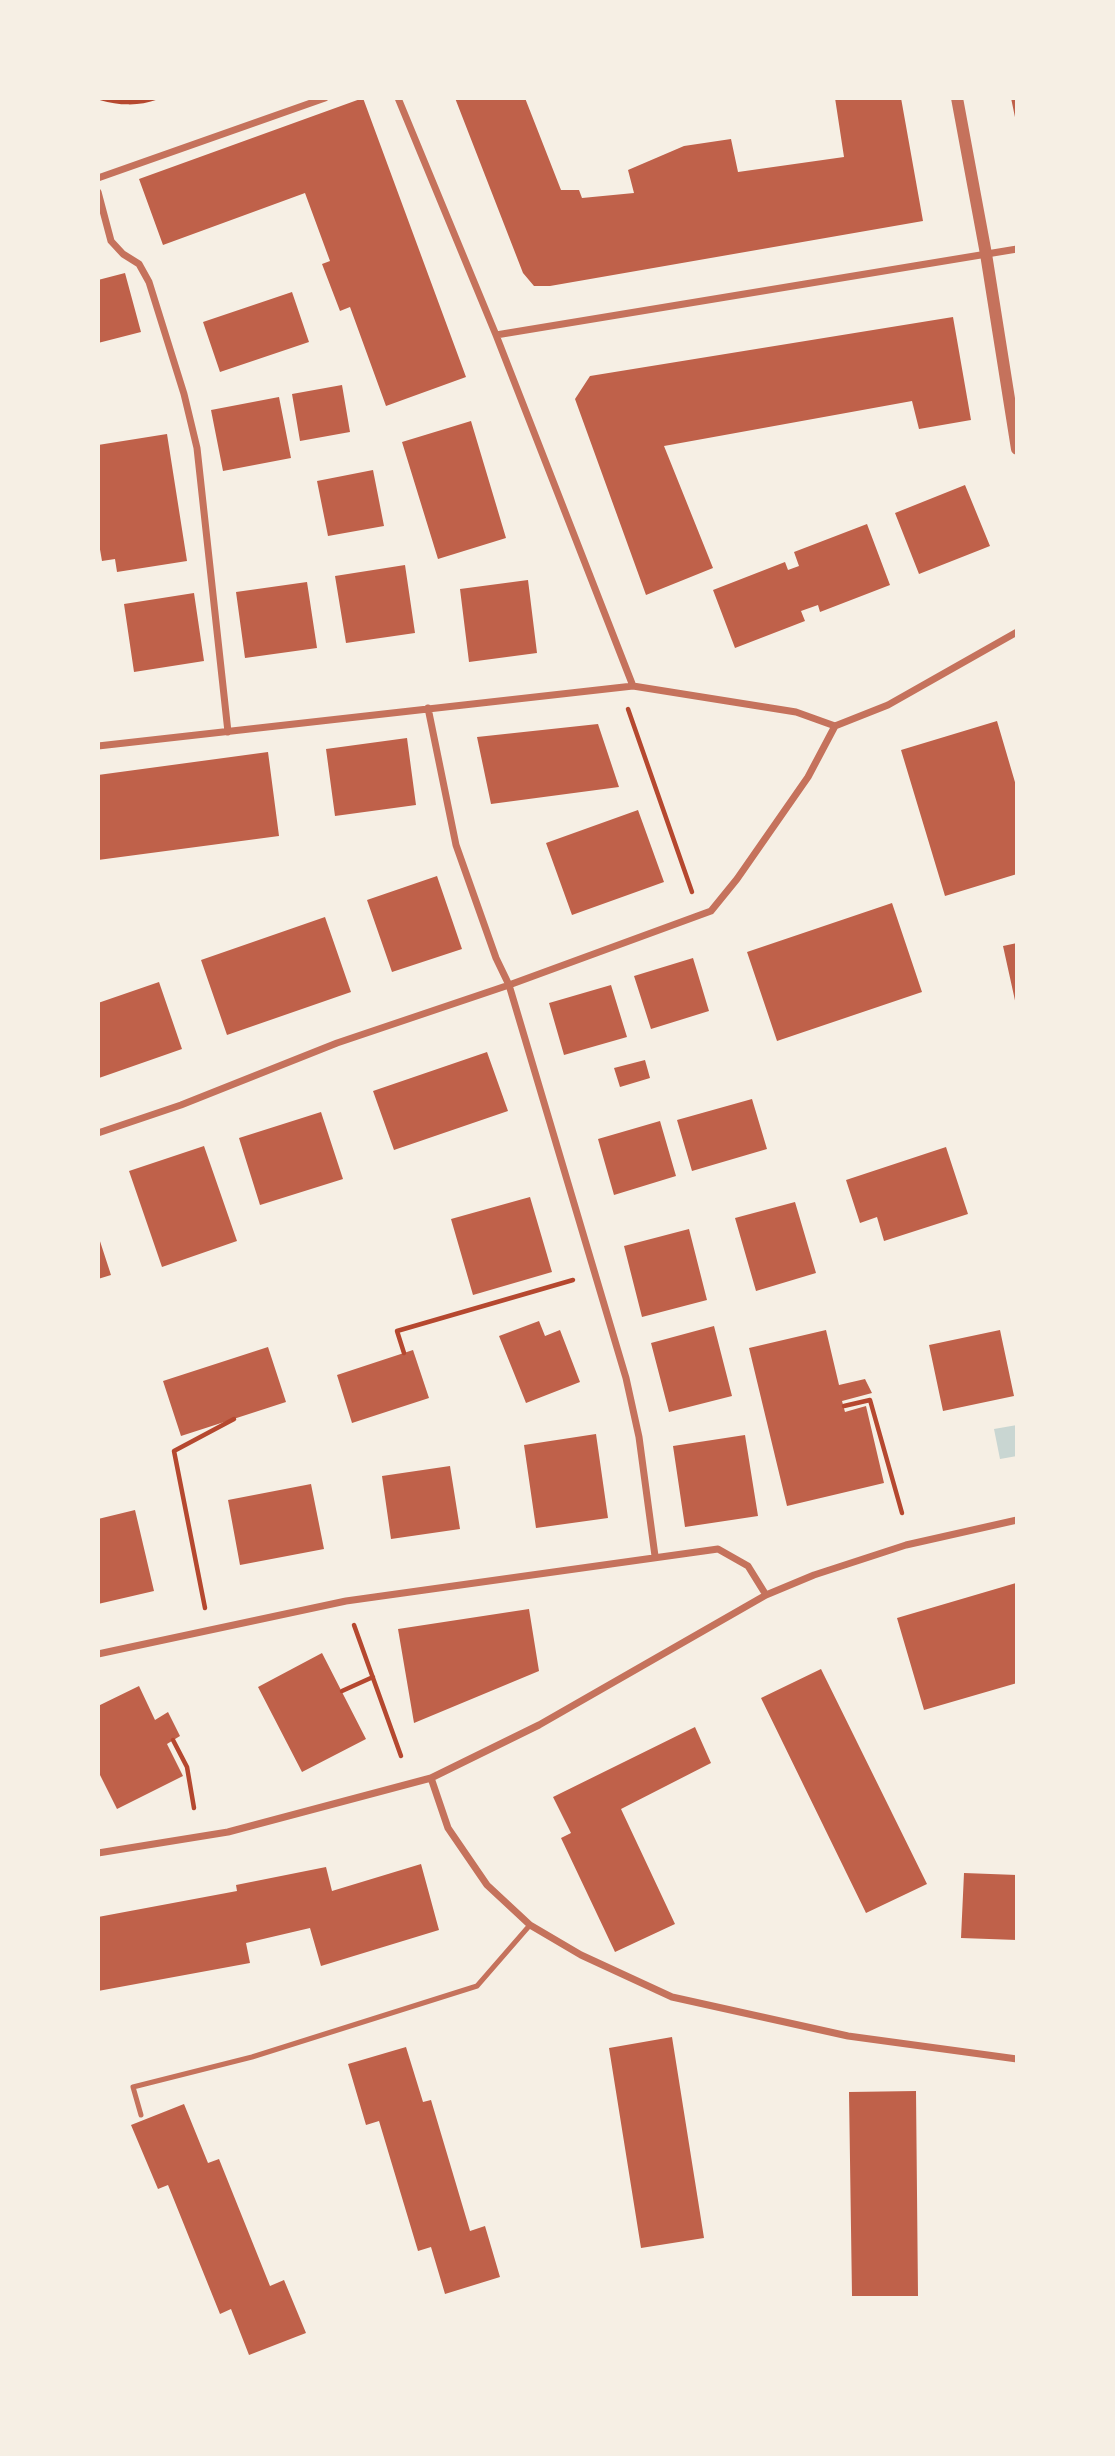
<!DOCTYPE html>
<style>
body{margin:0}
#map{position:relative;width:1115px;height:2456px;overflow:hidden;background:#f6efe4;font-family:"Asap Condensed",sans-serif}
canvas{display:block}
.frame{position:absolute;inset:0;border:100px solid #f6efe4;pointer-events:none}
</style>
<div id="map">
<canvas width="1115" height="2456"></canvas>
<div class="frame"></div>
</div>
<script>
const ctx = document.querySelector('canvas').getContext('2d');
ctx.lineJoin = 'round';
function fill(path, color) {
  ctx.fillStyle = color;
  ctx.fill(path, 'evenodd');
}
function strokePath(path, color, width, dash) {
  ctx.strokeStyle = color;
  ctx.lineWidth = width;
  ctx.lineCap = dash ? 'butt' : 'round';
  ctx.setLineDash(dash || []);
  ctx.stroke(path);
}
fill(new Path2D(`
 M1017 1425V1456L1000 1459 994 1429Z`), '#c9d6d2');
fill(new Path2D(`
 M363 98 466 377 386 406 350 307 340 311 322 264 330 261 305 193 163 245 139 179Z
 M455 98H525L561 190H579L582 198 634 193 628 170 684 146 731 139 738 172 844 157 835 98H901L923 221 550 286H534L523 273Z
 M1011 98H1017V122H1016Z
 M125 273 141 332 98 343V280Z
 M292 292 309 342 220 372 203 322Z
 M953 317 971 420 919 429 912 401 664 446 713 568 646 595 575 399 590 376Z
 M342 385 350 432 300 441 292 394Z
 M279 397 291 458 223 471 211 410Z
 M471 421 506 538 438 559 402 442Z
 M167 434 187 561 117 572 115 559 102 561 98 538V445Z
 M373 470 384 526 328 536 317 481Z
 M965 485 990 546 919 574 895 513Z
 M867 524 890 585 820 612 818 605 801 611 805 621 735 648 713 590 785 562 788 570 799 566 794 552Z
 M405 565 415 633 346 643 335 576Z
 M528 580 537 653 469 662 460 589Z
 M307 582 317 648 245 658 236 592Z
 M194 593 204 661 134 672 124 604Z
 M997 721 1017 789V874L945 896 901 750Z
 M598 724 619 787 491 804 477 737Z
 M407 738 416 805 335 816 326 749Z
 M268 752 279 836 98 860V775Z
 M638 810 664 882 572 915 546 843Z
 M437 876 462 949 392 972 367 900Z
 M892 903 922 992 777 1041 747 952Z
 M325 917 351 992 227 1035 201 960Z
 M1017 943V1005H1016L1003 946Z
 M693 958 709 1011 651 1029 634 976Z
 M159 982 182 1049 99 1078 98 1003Z
 M611 985 627 1037 564 1055 549 1003Z
 M487 1052 508 1111 394 1150 373 1091Z
 M645 1060 650 1078 620 1087 614 1068Z
 M752 1099 767 1149 692 1171 677 1120Z
 M321 1112 343 1179 260 1205 239 1138Z
 M660 1121 676 1176 614 1195 598 1139Z
 M204 1146 237 1241 162 1267 129 1171Z
 M946 1147 968 1214 884 1241 877 1217 860 1223 846 1180Z
 M530 1197 552 1272 473 1295 451 1219Z
 M795 1202 816 1273 756 1291 735 1218Z
 M689 1229 707 1300 642 1317 624 1246Z
 M98 1235 111 1275 98 1279Z
 M539 1321 545 1336 560 1330 580 1382 526 1403 499 1336Z
 M714 1326 732 1396 669 1412 651 1343Z
 M826 1330 839 1385 865 1379 872 1393 842 1401 845 1412 866 1406 884 1483 787 1506 749 1348Z
 M1000 1330 1014 1396 943 1411 929 1345Z
 M268 1347 286 1402 181 1436 163 1381Z
 M413 1350 429 1398 352 1423 337 1375Z
 M596 1434 608 1518 536 1528 524 1445Z
 M745 1435 758 1516 685 1527 673 1446Z
 M450 1466 460 1529 391 1539 382 1476Z
 M311 1484 324 1549 240 1565 228 1500Z
 M135 1510 154 1591 98 1604V1519Z
 M1016 1583 1017 1683 924 1710 897 1618Z
 M529 1609 539 1671 414 1723 398 1629Z
 M322 1653 366 1739 302 1772 258 1687Z
 M821 1669 927 1884 866 1913 761 1698Z
 M139 1686 155 1720 168 1712 180 1736 167 1744 183 1776 117 1809 98 1771V1706Z
 M695 1727 711 1763 621 1809 675 1924 615 1952 561 1838 571 1833 553 1797Z
 M421 1864 439 1930 321 1966 310 1928 246 1943 250 1963 98 1991V1917L237 1891 236 1885 326 1867 332 1891Z
 M964 1873 1017 1875V1940L961 1938Z
 M672 2037 704 2238 641 2248 609 2048Z
 M406 2047 423 2102 431 2100 470 2231 485 2226 500 2277 445 2294 431 2247 418 2251 379 2121 366 2125 348 2064Z
 M916 2091 918 2296H852L849 2092Z
 M184 2104 208 2163 219 2159 270 2286 284 2280 306 2333 249 2355 231 2309 220 2314 168 2185 158 2189 131 2125Z`), '#bf614a');
strokePath(new Path2D(`
 M101 98C118 103 139 104 155 98
 M628 709 692 892
 M404 1353 397 1331 573 1280
 M844 1406 870 1400 902 1513
 M205 1608 174 1451 234 1419
 M354 1625 401 1756
 M342 1691 373 1677
 M173 1740 187 1767 194 1808`), '#b5482f', 4.5);
strokePath(new Path2D(`
 M141 2115 133 2087 252 2057 477 1986 530 1925`), '#c5725c', 5);
strokePath(new Path2D(`
 M398 98 496 335 633 686
 M98 178 325 98
 M98 192 111 241 123 254 139 264 149 282 184 394 197 448 228 732
 M496 335 1017 249
 M428 708 456 845 496 958 509 985 626 1378 639 1437 655 1556
 M98 746 633 686 796 712 835 726 888 705 1017 632
 M98 1133 181 1105 337 1043 509 985 711 911 737 879 808 777 835 726
 M98 1654 346 1601 718 1549 748 1566 766 1595
 M431 1778 448 1828 487 1885 530 1925 581 1955 672 1997 848 2036 1017 2059
 M98 1853 228 1832 431 1778 539 1725 766 1595 814 1575 906 1545 1017 1520`), '#c5725c', 7);
strokePath(new Path2D(`
 M957 98 986 254 1017 449`), '#c5725c', 12);
</script>
